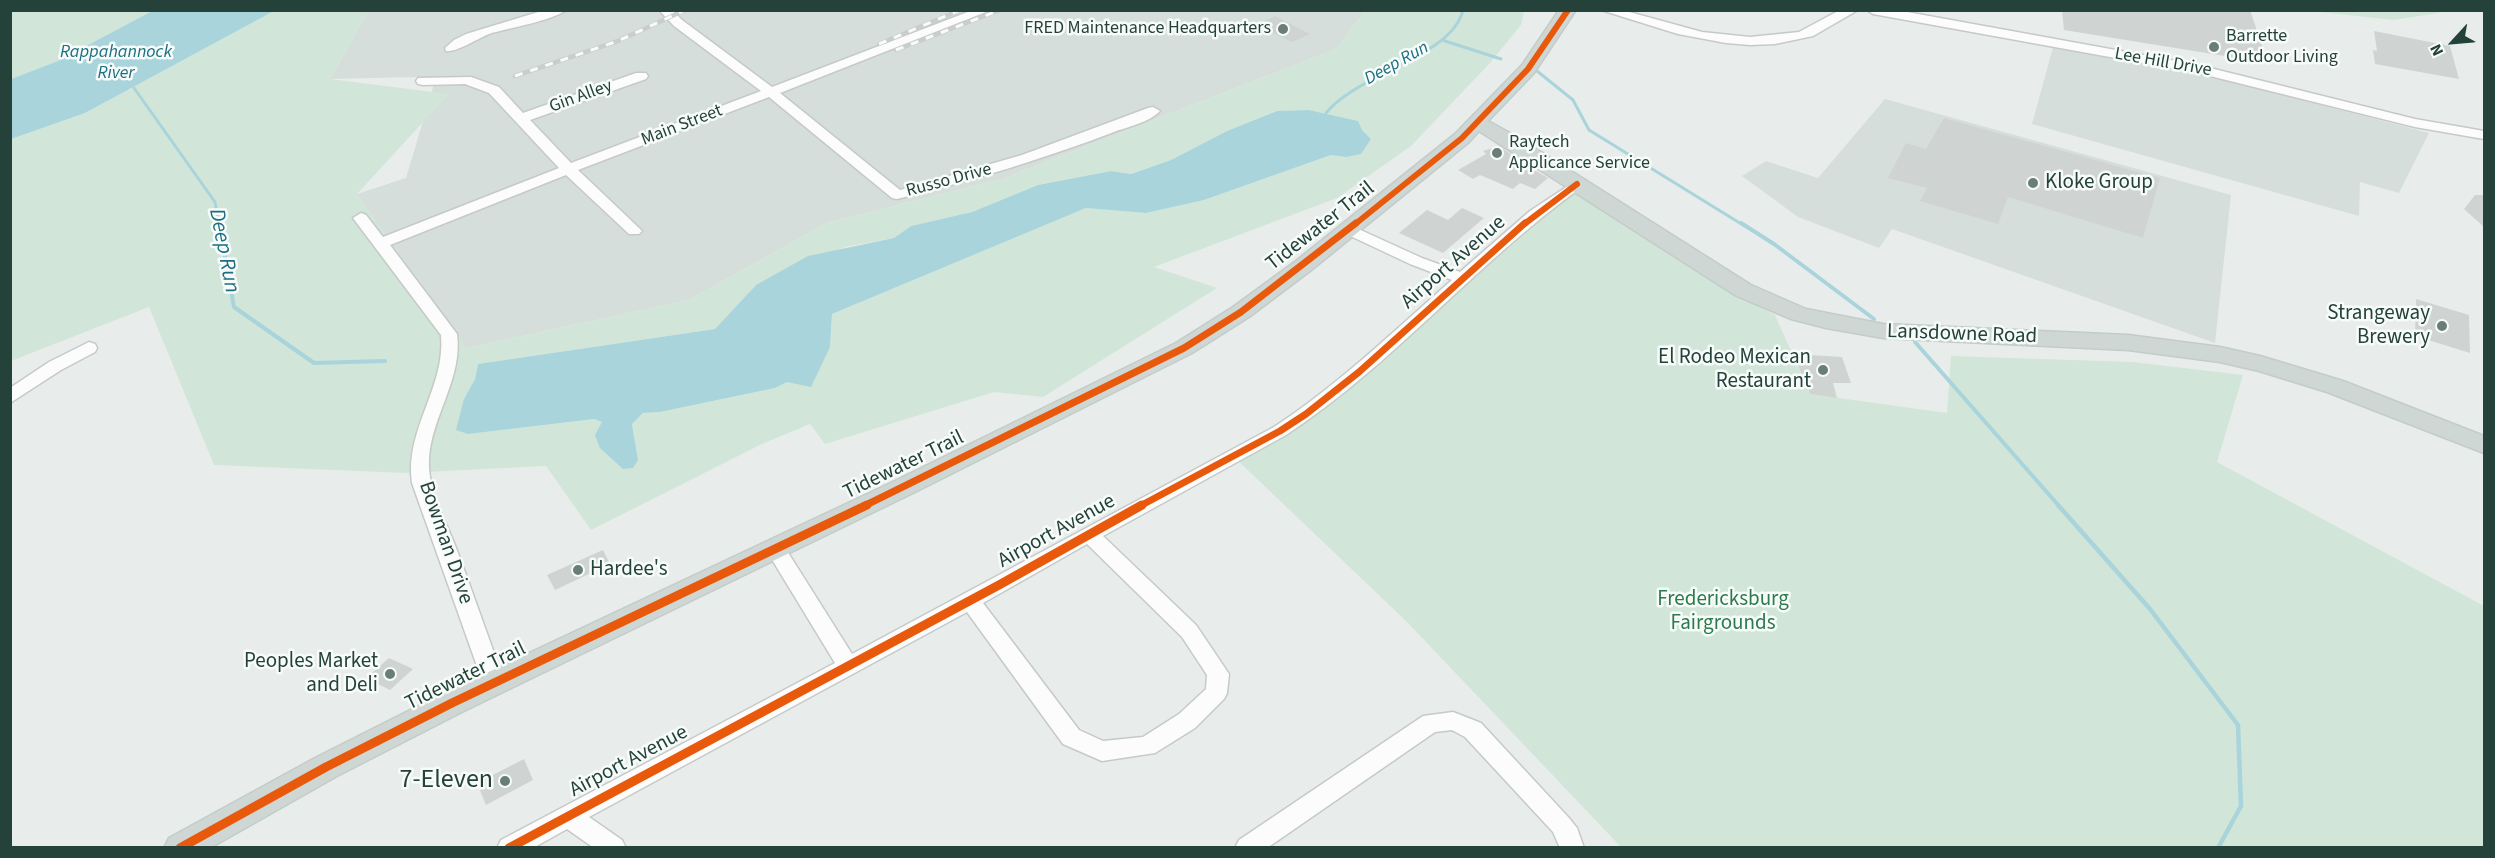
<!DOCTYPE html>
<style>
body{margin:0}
#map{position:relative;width:2495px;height:858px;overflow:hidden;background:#e8edeb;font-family:"Source Sans 3",sans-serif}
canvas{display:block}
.frame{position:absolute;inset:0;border:12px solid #24423a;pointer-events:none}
.north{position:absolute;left:2423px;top:12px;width:60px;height:60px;-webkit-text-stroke:4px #f7fbf9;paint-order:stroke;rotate:244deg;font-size:16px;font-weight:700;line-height:24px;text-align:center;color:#24423a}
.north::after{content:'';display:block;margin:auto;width:21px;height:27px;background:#24423a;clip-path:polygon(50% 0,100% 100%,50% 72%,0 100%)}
</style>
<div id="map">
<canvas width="2495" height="858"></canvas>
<div class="frame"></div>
<div class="north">N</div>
</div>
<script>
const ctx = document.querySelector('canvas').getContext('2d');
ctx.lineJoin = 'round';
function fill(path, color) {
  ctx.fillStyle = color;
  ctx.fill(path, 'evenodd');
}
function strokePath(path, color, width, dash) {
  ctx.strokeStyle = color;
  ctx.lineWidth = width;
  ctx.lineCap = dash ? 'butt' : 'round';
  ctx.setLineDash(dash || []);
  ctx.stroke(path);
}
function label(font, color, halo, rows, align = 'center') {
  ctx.font = font + ' "Source Sans 3",sans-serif';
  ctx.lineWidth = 5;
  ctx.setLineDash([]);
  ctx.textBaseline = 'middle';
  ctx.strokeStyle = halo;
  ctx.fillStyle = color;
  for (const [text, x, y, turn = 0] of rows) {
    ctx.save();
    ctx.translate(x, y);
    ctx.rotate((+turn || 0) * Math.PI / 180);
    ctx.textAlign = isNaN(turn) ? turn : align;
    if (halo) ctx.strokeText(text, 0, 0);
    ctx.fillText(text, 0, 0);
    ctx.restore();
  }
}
fill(new Path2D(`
 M368 11H1365L1336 49 1002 179 827 223 689 300 467 348 415 335 357 194 406 178 434 84 418 77 330 79Z
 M2053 47 2228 81 2429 133 2399 193 2360 182 2359 216 2032 124Z
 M1885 99 2231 195 2215 343 1892 229 1879 248 1798 217 1742 176 1766 161 1818 178Z`), '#d6dedb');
fill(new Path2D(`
 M11 11H152L58 61 11 79Z
 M274 11H368L330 79 449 94 357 194 467 348 689 300 827 223 1002 179 1336 49 1365 11H1524L1521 25 1490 63 1411 146 1337 198 1154 267 1217 288 1043 397 994 392 825 444 810 424 762 444 591 530 546 466 406 473 214 465 149 307 11 361 10 139 85 113ZM1309 110 1358 121 1361 130 1371 139 1346 157 1331 155 1204 200 1146 213 1086 208 832 314 830 347 796 382H787L775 388 660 412 643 413 632 424 638 460 602 422 593 419 468 434 464 400 475 379 478 364 715 329 756 285 845 247 894 238 911 226 972 212 1038 185 1111 171 1131 174 1171 160 1227 131 1277 111Z
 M2311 11H2442L2438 13 2394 20Z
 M1576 191 1728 291 1775 315 1810 394 1947 413 1951 356 2133 362 2243 375 2217 462 2484 606V847H1621L1406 621 1233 456 1269 437 1522 227Z`), '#d1e6d8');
fill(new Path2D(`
 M152 11H274L85 113 11 139V79L58 61Z
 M1309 110 1358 121 1362 130 1371 139 1361 154 1346 157 1331 155 1204 200 1146 213 1086 208 832 314 830 347 811 387 787 382 775 388 660 412 643 413 632 424 638 460 633 468 623 469 600 448 595 435 602 422 594 419 468 434 456 430 464 399 475 379 478 364 715 329 756 285 808 256 894 238 911 226 972 212 1038 185 1111 171 1131 174 1171 160 1227 131 1277 111Z`), '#a9d4db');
strokePath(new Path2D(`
 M1442 40 1501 59
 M1537 71 1573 100 1589 130 1743 225
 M134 88 215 202 219 225
 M1326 113C1358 73 1452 57 1463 10`), '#a9d4db', 3);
strokePath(new Path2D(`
 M219 223 234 307 314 363 385 361
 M1741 223 1774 244 1874 319
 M1915 342 2059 506`), '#a9d4db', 4);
strokePath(new Path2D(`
 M2058 505 2150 609 2238 725 2241 806 2218 848`), '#a9d4db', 4.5);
fill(new Path2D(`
 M2062 10H2250L2268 63 2064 30Z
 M1275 16 1310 34 1292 42 1257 25Z
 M2374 31 2450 46 2459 79 2375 64 2373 50 2377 51Z
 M1944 118 2160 178 2143 238 2008 197 1998 224 1920 201 1927 188 1888 178 1906 143 1926 149Z
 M1499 146 1534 170 1548 178 1535 189 1520 183 1513 189 1480 175 1473 179 1458 170 1486 154 1483 151Z
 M2475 195H2484V227L2464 209Z
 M1462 208 1484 218 1443 253 1399 233 1427 210 1448 220Z
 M2416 299 2469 315 2470 353 2415 336Z
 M1793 354 1842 357 1851 383H1833L1837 398 1810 394Z
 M603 550 610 564 555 590 547 575Z
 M389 658 413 669 390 690 366 678Z
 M524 759 533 780 486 805 477 783Z`), '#cfd4d2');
const minor = new Path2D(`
 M545 10H566C552 21 508 28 489 34 479 38 455 53 446 51L445 48 454 40 466 34Z
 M659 10H672L682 20 772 87 973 10H991L780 93 900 190 1022 155 1148 108 1153 107 1160 111C1150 122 1127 127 1114 132 1043 159 971 181 897 199L892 198 769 97 578 170 639 228 642 231 639 234H629L566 175 390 245 457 334C463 378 432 415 429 458 427 493 447 522 458 553 474 596 489 640 505 683L502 689 494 692 486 689 483 683 412 483C404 430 446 387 441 335L353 218 361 213 366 215 383 237 559 168 489 93 465 84 423 85 418 84 416 81 418 78 471 77 499 87 523 113 636 73H646L648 76 646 79 530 120 571 163 761 91 674 26Z
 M1601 10H1622L1702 32 1750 37 1799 32 1840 10H1858L1813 36 1775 44 1750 45 1726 43 1678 34Z
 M1867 10H1896L2198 65 2415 119 2484 131V139L2415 127 2198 73 1873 14Z
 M1577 180 1584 184 1582 187C1477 262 1394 364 1286 435L1103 536 1196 625 1229 674 1227 693 1224 699 1195 728 1155 753 1102 761 1063 744 967 612 589 817 622 840 626 848H594L567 829 533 848H497L501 840 835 663 768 553 765 548 768 543 775 541 782 543 852 654 1274 427C1338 385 1394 331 1452 280L1410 264 1344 233 1341 230 1344 227H1354L1422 258 1460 272 1530 211ZM1087 544 1182 637 1207 675 1206 689 1179 714 1143 737 1103 741 1079 730 983 603Z
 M89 342 95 344 97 348 95 352 61 370 10 403V388L49 362Z
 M1453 712 1481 723 1569 818 1577 828 1584 848H1560L1553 832 1465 737 1452 730 1435 732 1267 848H1235L1239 840 1423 716Z`);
const major = new Path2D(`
 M1559 10H1576L1534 73 1488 121 1519 138 1751 285 1806 309 1883 324 2128 335 2220 347 2260 356 2343 381 2484 436V453L2327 392 2259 371 2220 362 2128 350 1883 338 1826 328 1791 319 1735 295 1479 131 1469 142 1310 271 1249 317 1192 353 915 492 462 712 337 776 210 848H164L169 838 315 758 442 694 897 480 1176 343 1233 307 1296 261 1455 134 1522 65Z`);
strokePath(minor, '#c5cac8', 3);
strokePath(major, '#c3ccc9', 3);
fill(minor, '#fcfcfc');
fill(major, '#cfd7d5');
const rail = new Path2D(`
 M879 44 960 10
 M896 50 1000 10
 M515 76 618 41 685 10`);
strokePath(rail, '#c9cdcc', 4.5);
strokePath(rail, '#f7fbf9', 3, [8]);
strokePath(new Path2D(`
 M1354 225 1462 138 1528 69 1568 10
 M1523 225 1577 184`), '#e8590c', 6);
strokePath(new Path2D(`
 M864 506 1184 348 1241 312 1356 223
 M1140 506 1280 431 1306 414 1359 372 1525 223`), '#e8590c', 7);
strokePath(new Path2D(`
 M180 848 326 767 452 703 867 505
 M509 848 999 585 1142 505`), '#e8590c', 9);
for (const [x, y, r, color] of [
 [1283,29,6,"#697e78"],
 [2214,47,6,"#697e78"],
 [1497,153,6,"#697e78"],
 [2033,183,6,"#697e78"],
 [2442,326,6,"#697e78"],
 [1823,370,6,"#697e78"],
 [578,570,6,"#697e78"],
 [390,674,6,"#697e78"],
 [505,781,6,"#697e78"]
]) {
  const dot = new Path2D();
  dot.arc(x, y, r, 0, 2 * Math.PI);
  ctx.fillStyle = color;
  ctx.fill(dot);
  strokePath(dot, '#f7fbf9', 2);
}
label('18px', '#24423a', '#f7fbf9', [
 ["FRED Maintenance Headquarters",1271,29,"right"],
 ["Barrette",2226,37],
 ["Outdoor Living",2226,58],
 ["Raytech",1509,143],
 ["Applicance Service",1509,164]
], 'left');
label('italic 18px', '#1c6f80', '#f7fbf9', [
 ["Rappahannock",116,53],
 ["River",116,74],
 ["Deep Run",1397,64,-29]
]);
label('18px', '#24423a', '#f7fbf9', [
 ["Lee Hill Drive",2163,63,10],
 ["Gin Alley",581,97,-20],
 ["Main Street",682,126,-21],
 ["Russo Drive",949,181,-15]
]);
label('21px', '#24423a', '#f7fbf9', [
 ["Kloke Group",2045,183,"left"],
 ["Strangeway",2430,314],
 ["Brewery",2430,338],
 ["El Rodeo Mexican",1811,358],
 ["Restaurant",1811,382],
 ["Hardee's",590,570,"left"],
 ["Peoples Market",378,662],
 ["and Deli",378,686]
], 'right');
label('21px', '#24423a', '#f7fbf9', [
 ["Tidewater Trail",1321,227,-38],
 ["Airport Avenue",1454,263,-41],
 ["Lansdowne Road",1962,335,2],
 ["Tidewater Trail",904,466,-26],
 ["Airport Avenue",1057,532,-29],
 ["Bowman Drive",445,543,71],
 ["Tidewater Trail",466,677,-26],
 ["Airport Avenue",629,762,-28]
]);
label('21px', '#2d7a4b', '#f7fbf9', [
 ["Fredericksburg",1723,600],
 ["Fairgrounds",1723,624]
]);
label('italic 22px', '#1c6f80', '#f7fbf9', [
 ["Deep Run",223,251,79]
]);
label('26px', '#24423a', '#f7fbf9', [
 ["7-Eleven",493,781]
], 'right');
</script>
